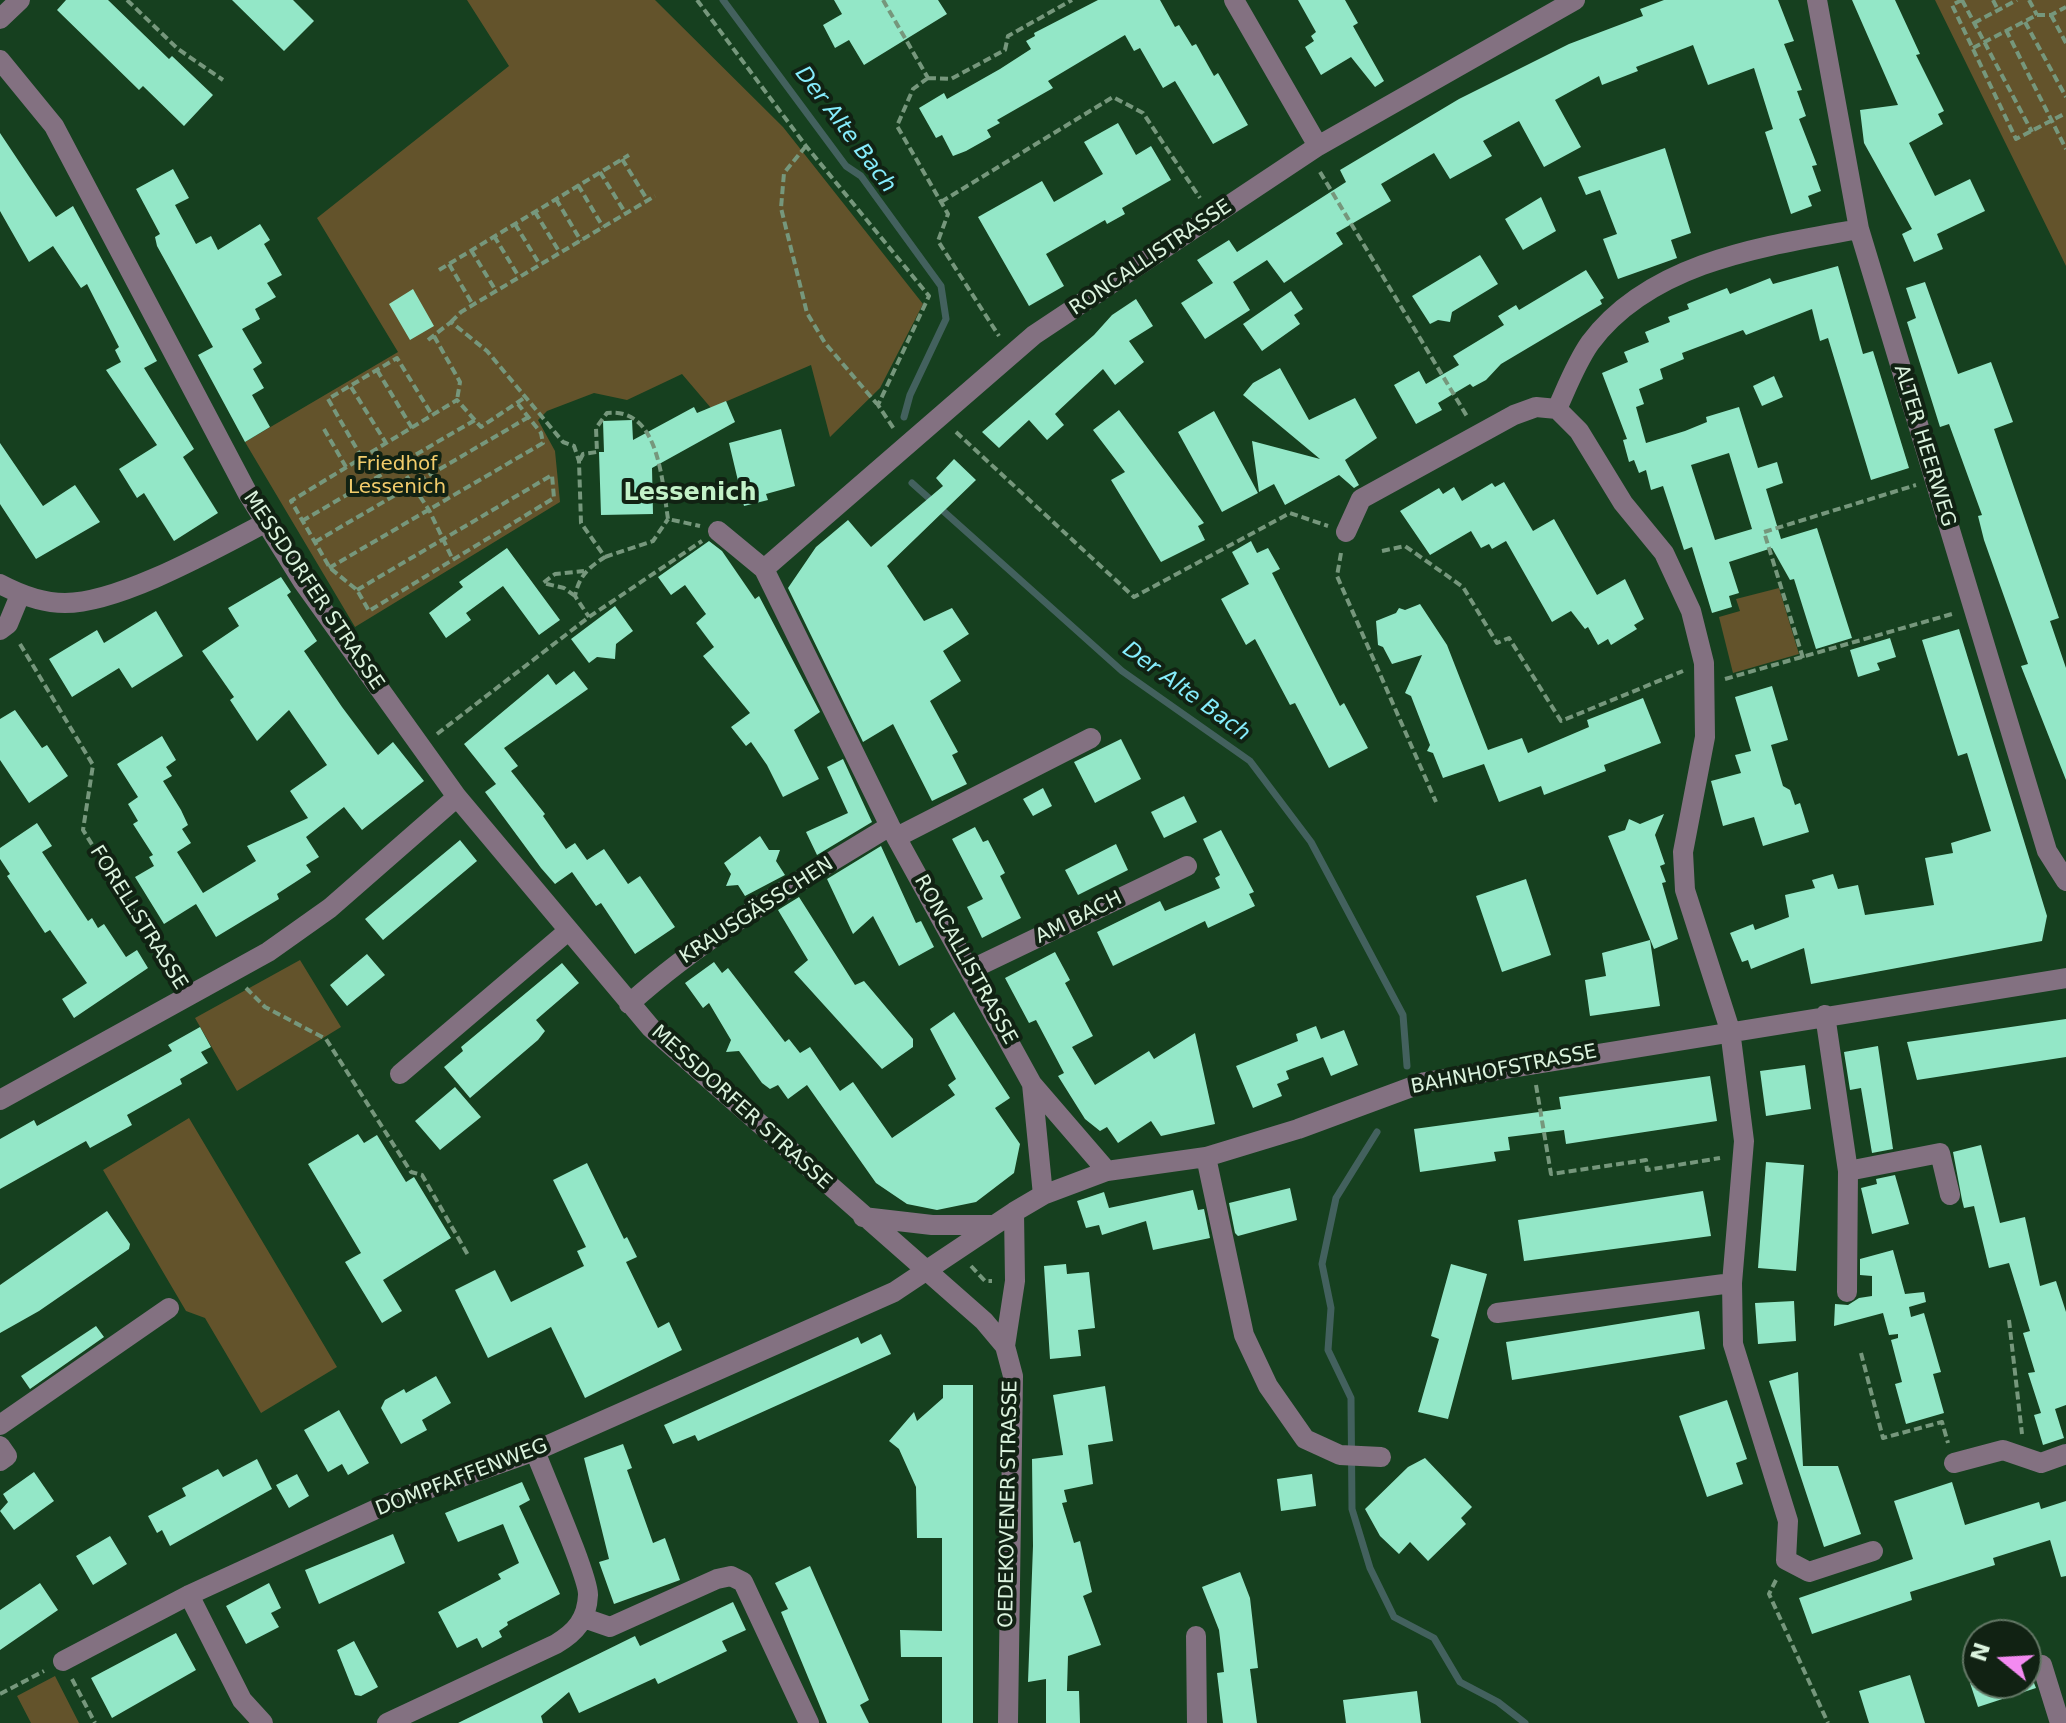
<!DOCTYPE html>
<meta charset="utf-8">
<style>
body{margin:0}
#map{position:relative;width:2066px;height:1723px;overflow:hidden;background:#16401f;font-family:"DejaVu Sans",sans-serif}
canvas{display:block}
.north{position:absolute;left:1962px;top:1619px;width:80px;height:80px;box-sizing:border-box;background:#112213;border:2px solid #627664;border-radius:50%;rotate:288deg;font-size:22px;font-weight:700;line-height:32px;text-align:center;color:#dbf3de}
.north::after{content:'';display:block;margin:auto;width:28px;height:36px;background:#f38af1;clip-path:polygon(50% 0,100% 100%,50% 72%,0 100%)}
</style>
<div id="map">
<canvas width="2066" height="1723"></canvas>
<div class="north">N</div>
</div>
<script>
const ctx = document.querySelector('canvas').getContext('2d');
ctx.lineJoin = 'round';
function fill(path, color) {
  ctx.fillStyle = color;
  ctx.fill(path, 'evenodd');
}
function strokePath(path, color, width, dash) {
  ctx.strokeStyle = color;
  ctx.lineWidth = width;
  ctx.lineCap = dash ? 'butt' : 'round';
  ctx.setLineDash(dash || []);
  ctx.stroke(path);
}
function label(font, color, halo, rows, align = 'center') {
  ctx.font = font + ' "DejaVu Sans",sans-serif';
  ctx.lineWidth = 8;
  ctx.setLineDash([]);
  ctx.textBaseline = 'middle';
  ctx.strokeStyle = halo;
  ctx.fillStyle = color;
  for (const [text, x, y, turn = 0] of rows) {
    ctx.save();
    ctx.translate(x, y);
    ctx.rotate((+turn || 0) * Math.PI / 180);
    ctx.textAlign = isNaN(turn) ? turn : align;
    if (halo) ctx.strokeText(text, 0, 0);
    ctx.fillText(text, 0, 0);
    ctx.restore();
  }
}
fill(new Path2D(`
 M467 0H655L783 127 923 304 880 388 830 437 811 365 711 408 682 374 627 400 594 393 547 411 538 420 555 451 560 502 355 627 245 442 398 352 317 218 509 66Z
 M1935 0H2066V266Z
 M1779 588 1799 654 1733 673 1719 617 1740 611 1736 599Z
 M300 960 341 1027 237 1091 195 1018Z
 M189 1118 337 1367 261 1413 205 1318 186 1311 103 1170Z
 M55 1676 79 1723H31L17 1696Z`), '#63532b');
strokePath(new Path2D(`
 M723 0 846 166 861 176 941 286 946 319 910 395 904 417
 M912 483 1122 671 1250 761 1311 842 1403 1015 1407 1066
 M1377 1132 1336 1198 1322 1264 1331 1308 1328 1350 1351 1398 1352 1509 1370 1568 1394 1617 1434 1638 1460 1682 1498 1702 1525 1723`), '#43615e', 7);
fill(new Path2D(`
 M66 0H108L169 59 172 56 213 95 184 126 143 86 139 90 57 10Z
 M232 0H293L314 21 284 51Z
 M834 0H938L947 14 864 65 849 40 835 48 823 25 842 14Z
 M1098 0H1160L1175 27 1179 25 1192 46 1196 44 1214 76 1218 73 1248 125 1213 144 1175 81 1163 88 1140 48 1134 51 1125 35 1048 81 1053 88 997 120 1000 123 987 130 991 137 966 151 953 156 942 135 936 138 919 108 944 93 947 99 1000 69 1031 49 1026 41 1035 36 1034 33Z
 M1298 0H1345L1358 23 1353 26 1384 81 1375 87 1351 57 1321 75 1305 47 1314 41 1311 36 1316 32Z
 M1664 0H1778L1794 41 1784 44 1802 90 1797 91 1806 116 1799 119 1817 165 1812 166 1821 191 1808 196 1812 206 1791 214 1765 132 1773 129 1754 68 1708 85 1693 45 1636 67 1638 71 1602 85 1599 76 1555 100 1581 147 1544 167 1519 121 1483 141 1492 156 1450 179 1434 153 1381 184 1391 201 1336 233 1343 244 1284 283 1267 260 1233 282 1250 310 1205 339 1181 303 1213 283 1197 260 1229 240 1237 252 1346 182 1340 170 1459 99 1569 44 1643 16 1640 9Z
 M1852 0H1895L1920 54 1916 55 1944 111 1938 114 1943 124 1909 143 1935 196 1970 179 1985 211 1937 234 1943 249 1914 262 1902 234 1912 229 1864 143 1860 110 1898 105Z
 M1118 123 1136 155 1151 146 1171 180 1122 208 1125 214 1107 224 1105 220 1046 254 1064 286 1029 306 978 217 1042 181 1054 202 1103 174 1084 142Z
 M0 133 56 217 73 206 157 361 144 368 194 449 183 457 218 513 174 541 144 493 137 498 119 469 157 445 106 370 121 362 115 350 119 347 87 284 81 288 53 246 29 262 0 211Z
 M1665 148 1691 233 1671 240 1677 258 1618 279 1603 239 1617 234 1600 190 1586 195 1578 177Z
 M173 169 189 198 175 205 196 244 211 236 218 250 260 224 270 240 264 244 282 275 267 283 276 297 255 309 260 319 242 329 262 363 253 369 264 388 252 395 270 427 245 442 198 355 213 347 157 246 155 237 160 234 136 189Z
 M1541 197 1556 231 1523 250 1505 219Z
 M1480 255 1498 284 1452 312 1450 322 1438 320 1430 324 1412 296Z
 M1838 266 1863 354 1873 351 1909 468 1871 480 1828 338 1820 341 1812 309 1746 335 1743 330 1682 353 1684 359 1660 369 1663 379 1639 389 1644 404 1636 407 1646 443 1685 431 1707 422 1706 417 1739 407 1758 468 1777 462 1783 483 1766 489 1781 539 1817 528 1852 638 1816 649 1794 579 1790 580 1772 548 1729 562 1739 593 1729 596 1732 607 1712 613 1692 547 1684 550 1663 486 1651 490 1646 470 1639 473 1634 460 1629 462 1623 440 1627 439 1602 373 1628 362 1624 352 1649 342 1645 332 1670 322 1668 317 1689 309 1687 304 1727 288 1730 294 1770 278 1773 284ZM1729 453 1752 529 1715 540 1691 465Z
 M1586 270 1604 298 1600 300 1602 304 1501 364 1486 380 1473 387 1470 384 1438 403 1442 410 1416 424 1394 385 1419 371 1426 384 1459 365 1453 356 1504 325 1498 316 1516 305 1519 310Z
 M1925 282 1958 374 1991 362 2013 422 1994 429 2059 618 2050 621 2066 668V780L2021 666 2028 664 1984 540 1978 516 1982 515 1949 424 1940 427 1907 322 1916 318 1906 288Z
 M413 289 434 326 410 340 389 304Z
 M1291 291 1303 309 1294 315 1300 324 1262 351 1243 324Z
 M1136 299 1153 326 1129 341 1144 362 1115 385 1103 369 1055 414 1064 425 1047 440 1029 420 999 448 982 432 1094 335 1112 315Z
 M1280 368 1309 420 1355 398 1377 438 1345 460 1359 485 1354 488 1339 475 1285 505 1274 484 1259 492 1252 441 1320 459 1243 395 1253 383Z
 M1774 376 1783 397 1762 406 1753 386Z
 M726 401 735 422 652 468 653 514 601 515 599 452H604L603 421 632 420 633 440 694 407 697 413Z
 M1119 410 1204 523 1198 526 1205 540 1161 562 1111 480 1125 472 1093 430Z
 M1214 411 1258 493 1222 512 1178 432Z
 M781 429 795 486 766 494 768 500 744 506 729 443Z
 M0 443 43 506 75 485 100 522 36 559 0 504Z
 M954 459 976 480 887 566 924 621 952 608 969 634 943 651 961 681 930 701 958 752 952 755 967 784 932 801 893 724 863 742 788 588 816 547 848 520 871 547 943 486 936 478Z
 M1504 482 1533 531 1554 519 1597 595 1625 579 1644 619 1634 625 1637 629 1611 645 1608 639 1598 645 1588 627 1585 629 1571 611 1552 622 1506 541 1492 549 1489 544 1481 548 1471 531 1430 555 1400 511 1439 488 1443 494 1454 487 1462 501 1492 483 1495 487Z
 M709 541 722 551 755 599 759 596 820 712 794 730 819 779 783 797 767 765 751 742 746 746 731 727 750 713 703 656 714 647 696 623 706 614 685 585 671 595 658 577Z
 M1251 541 1257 553 1268 548 1280 569 1272 573 1340 706 1344 703 1368 748 1329 768 1295 703 1290 705 1255 639 1246 645 1221 599 1249 584 1232 552Z
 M507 548 560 620 539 635 503 586 466 613 471 620 446 638 429 613 463 587 459 582Z
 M281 577 291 592 287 595 317 641 304 651 342 707 378 755 393 742 424 781 362 830 344 807 306 837 319 857 306 865 311 872 277 894 279 899 216 937 196 904 164 924 135 877 154 866 149 857 153 855 133 824 138 821 128 804 138 797 117 764 162 736 176 760 166 767 172 776 163 781 181 810 188 825 182 829 191 843 177 852 203 893 256 861 247 846 308 818 290 791 327 765 289 710 257 741 230 700 234 697 202 651 239 626 228 608Z
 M1420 604 1447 645 1488 750 1522 738 1528 753 1589 727 1587 720 1643 698 1661 743 1604 765 1606 771 1544 795 1541 786 1499 802 1484 764 1443 778 1433 753 1427 751 1430 745 1411 696 1405 693 1422 655 1392 664 1383 647 1378 645 1376 621 1396 613 1399 608 1405 610Z
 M615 606 633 631 616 644 615 659 597 657 589 663 571 639Z
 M156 611 183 656 132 688 119 668 72 697 49 659 97 630 104 643Z
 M1959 629 2047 916 2042 941 1811 984 1804 948 1751 969 1748 960 1742 962 1730 933 1753 924 1755 930 1789 917 1785 895 1815 888 1812 880 1833 874 1838 889 1858 885 1865 915 1934 905 1925 858 1953 853 1951 843 1991 831 1967 753 1958 756 1922 640Z
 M1890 638 1896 657 1877 663 1880 670 1858 677 1850 650Z
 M574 671 588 689 504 748 518 766 511 771 545 814 543 816 566 849 575 843 587 860 604 849 628 884 640 876 675 927 635 954 601 903 596 906 572 872 555 884 541 868 485 792 496 784 464 744 548 674 556 685Z
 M1772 686 1788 740 1771 745 1783 786 1790 790 1795 805 1800 803 1809 832 1763 846 1754 817 1723 826 1711 781 1741 773 1735 755 1751 751 1735 697Z
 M15 710 42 748 47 745 68 776 29 803 0 760V719Z
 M1121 739 1141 779 1095 803 1074 762Z
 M843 759 872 822 817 855 806 832 848 813 827 767Z
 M1043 788 1052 806 1033 816 1023 799Z
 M1184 796 1197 822 1164 838 1151 812Z
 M1664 814 1655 835 1665 864 1660 866 1666 882 1662 883 1678 939 1654 949 1608 836 1625 830 1629 819 1640 824Z
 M37 823 52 846 42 852 88 921 92 918 98 928 104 924 126 957 137 950 148 968 74 1018 62 999 87 983 50 930 45 933 7 876 10 874 0 859V848Z
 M975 827 983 842 988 840 1005 873 1000 876 1021 918 982 938 967 907 983 899 952 839Z
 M1221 830 1254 892 1249 894 1255 906 1208 928 1205 921 1113 966 1097 932 1160 901 1165 911 1220 888 1215 878 1220 875 1203 839Z
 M760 836 769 850H780L776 861 785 875 745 896 738 885 726 886 731 874 724 863Z
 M460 840 477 861 383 940 365 919Z
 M1116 844 1128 870 1078 895 1065 870Z
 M881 846 916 923 921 921 934 947 899 966 873 916 853 934 827 879Z
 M1526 879 1551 955 1502 972 1476 896Z
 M799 897 855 985 864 981 913 1039V1047L882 1069 794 972 808 960 778 910Z
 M1650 940 1660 1006 1590 1016 1585 980 1606 976 1602 953Z
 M1055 952 1070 980 1065 983 1093 1036 1072 1047 1095 1085 1149 1051 1154 1059 1195 1033 1215 1124 1161 1136 1151 1121 1118 1143 1107 1127 1100 1131 1085 1119 1058 1076 1064 1073 1036 1020 1029 1023 1005 978Z
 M367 954 385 975 347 1006 330 985Z
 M714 962 722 973 728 968 785 1042 789 1039 800 1053 810 1047 840 1091 853 1082 892 1138 955 1095 948 1085 956 1079 930 1029 954 1012 1010 1098 995 1108 1020 1144 1014 1173 976 1202 937 1210 907 1204 876 1183 807 1085 788 1099 778 1085 770 1089 762 1083 739 1051 726 1052 731 1040 709 1003 703 1008 685 983Z
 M562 963 579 983 536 1020 545 1031 538 1040 470 1098 444 1067 463 1051 461 1047Z
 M2066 1019V1057L1917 1080 1907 1042Z
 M1316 1026 1321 1039 1344 1030 1358 1065 1331 1076 1323 1057 1286 1071 1289 1079 1277 1084 1282 1096 1253 1108 1236 1066 1298 1041 1296 1034Z
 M200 1027 211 1047 201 1052 208 1063 180 1079 182 1084 127 1115 132 1125 90 1148 86 1141 0 1189V1139L34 1120 37 1126 172 1051 168 1045Z
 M1878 1046 1893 1149 1872 1153 1861 1088 1850 1090 1844 1052Z
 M1805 1065 1811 1109 1766 1116 1760 1071Z
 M1710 1076 1717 1121 1566 1144 1564 1130 1508 1137 1510 1150 1494 1152 1496 1161 1420 1172 1414 1129 1561 1109 1559 1097Z
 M455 1087 481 1117 440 1150 415 1121Z
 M358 1134 364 1143 377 1135 406 1182 414 1177 451 1238 383 1280 402 1311 382 1323 345 1262 361 1253 308 1164Z
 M1981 1145 2000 1223 2025 1217 2040 1286 2056 1281 2066 1312V1405L2055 1409 2064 1438 2043 1445 2034 1415 2041 1413 2028 1373 2035 1372 2023 1333 2030 1331 2009 1263 1989 1268 1974 1206 1964 1208 1962 1200 1953 1152Z
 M1766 1162 1804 1165 1796 1271 1758 1268Z
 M587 1163 624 1239 627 1237 637 1257 626 1262 658 1328 669 1322 682 1350 585 1398 551 1327 488 1358 455 1290 495 1270 511 1302 584 1266 577 1251 586 1247 553 1180Z
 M1895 1175 1909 1224 1872 1234 1861 1188 1877 1184 1876 1179Z
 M1290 1188 1297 1220 1238 1236 1235 1233 1229 1203Z
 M1193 1190 1198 1210 1204 1209 1210 1238 1153 1250 1146 1221 1102 1235 1099 1225 1086 1228 1077 1201 1104 1192 1109 1208Z
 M1703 1191 1711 1236 1524 1261 1518 1220Z
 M107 1211 130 1244 129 1249 39 1311 0 1333V1285Z
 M1893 1250 1905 1294 1924 1292 1926 1302 1909 1307 1911 1317 1924 1313 1941 1372 1933 1374 1944 1413 1906 1424 1895 1384 1902 1382 1891 1340 1898 1338V1334L1889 1335 1883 1313 1834 1326 1835 1304 1848 1305 1859 1298 1872 1296V1276L1860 1275V1259Z
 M1066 1264 1067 1274 1089 1272 1095 1328 1078 1330 1081 1356 1050 1359 1044 1266Z
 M1451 1264 1487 1274 1448 1419 1418 1412 1439 1339 1431 1336Z
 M1794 1301 1796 1341 1758 1344 1755 1303Z
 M1699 1311 1705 1349 1512 1380 1506 1342Z
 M96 1326 104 1337 30 1389 21 1376Z
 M881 1334 891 1354 698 1441 695 1435 673 1444 664 1425 858 1337 861 1344Z
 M1798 1372 1803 1466H1838L1861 1534 1824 1547 1769 1381Z
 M436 1376 451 1403 422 1420 427 1430 401 1444 381 1408 385 1400 404 1389 406 1393Z
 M943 1385H973V1723H942V1657H901L900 1630 942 1631V1538H917L916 1487 899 1449 889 1441 914 1412 917 1421 943 1398Z
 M1105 1386 1113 1441 1088 1445 1093 1484 1064 1490 1067 1502 1062 1503 1074 1543 1080 1541 1092 1592 1083 1596 1101 1645 1068 1656 1067 1691H1079L1080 1723H1046V1679L1028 1682 1033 1546 1032 1459 1063 1455 1053 1395Z
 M1727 1400 1747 1459 1736 1463 1743 1484 1707 1497 1679 1416Z
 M339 1410 369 1463 348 1475 342 1464 328 1472 304 1430Z
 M623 1444 632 1468 627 1470 653 1543 665 1538 680 1580 614 1604 599 1562 609 1559 584 1458Z
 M1425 1458 1472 1507 1461 1518 1466 1524 1428 1561 1410 1542 1399 1554 1380 1536 1365 1509 1408 1467Z
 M257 1459 272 1489 170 1546 162 1530 157 1533 148 1516 186 1496 182 1488 218 1469 223 1477Z
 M34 1472 54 1501 14 1530 0 1511 8 1502 3 1494Z
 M297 1474 309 1496 289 1508 276 1485Z
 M1312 1474 1316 1506 1281 1511 1277 1479Z
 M522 1482 530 1500 519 1506 560 1594 507 1622 508 1625 499 1631 502 1637 482 1648 477 1638 457 1648 438 1612 501 1579 498 1574 519 1563 503 1524 458 1542 445 1513Z
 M1952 1482 1965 1525 2039 1502 2041 1509 2066 1501V1576L2061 1577 2050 1540 1993 1558 1995 1565 1910 1592 1912 1600 1812 1634 1799 1598 1913 1559 1894 1501Z
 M393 1534 405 1563 319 1604 305 1570Z
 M110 1536 127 1564 93 1585 76 1556Z
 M810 1566 869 1700 860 1705 869 1723H827L781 1612 788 1609 775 1583Z
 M1240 1572 1250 1598 1258 1668 1250 1669 1257 1723H1223L1217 1673 1224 1672 1219 1630 1202 1587Z
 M40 1583 58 1610 0 1650V1610Z
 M269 1583 281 1608 271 1613 279 1627 246 1644 226 1606Z
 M733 1602 746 1630 722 1641 727 1651 658 1684 655 1678 579 1713 569 1692 541 1716 543 1723H458L635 1636 640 1646Z
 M176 1633 196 1670 112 1718 91 1678Z
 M354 1641 378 1687 361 1696 355 1695 337 1650Z
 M1910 1675 1925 1723H1869L1859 1691Z
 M1970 1683H2034L2036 1688 1978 1707Z
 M1417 1691 1421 1723H1346L1343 1700Z`), '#93e7c7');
strokePath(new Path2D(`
 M127 0 178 49 223 80
 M697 0 806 146 929 296 878 405 894 429
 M883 0 928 78
 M1962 0 1952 5 2016 139 2066 113
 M1962 0 2032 132
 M1993 0 1998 10
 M2029 0 2037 15
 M2051 15 2066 43
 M2025 22 2066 97
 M1974 23 2017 0
 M2006 30 2066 149
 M1973 48 2037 15H2051L2066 7
 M928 78 913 89 897 126 948 214 938 241 999 336
 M928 78 951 79 1005 50 1008 36 1072 0
 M806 146 784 173 781 208 807 313 825 343 877 404
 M622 159 648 201
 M600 172 626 214
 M1320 172 1468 418
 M578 185 603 227
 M556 199 581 241
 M941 202 1113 97 1143 113 1200 198
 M535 212 560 253
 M515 224 540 265
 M494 236 519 277
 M471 250 496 291
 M449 264 473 305
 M439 270 629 155
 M451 322 461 312 655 196
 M434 336 460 382 457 400
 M428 340 451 322 487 351 563 442 574 446 579 461 581 523 605 557C588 568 579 576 575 596L589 617
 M377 370 412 428
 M351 387 386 443
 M324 429 346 467
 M956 432 1134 597 1290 513 1328 526
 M362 458 328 399 397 358 432 415
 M580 460 583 454 597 452 596 428 607 413C659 407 662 481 668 519L700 526
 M400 466 429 510 453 560
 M302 521 475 420
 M315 542 527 418
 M1382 551 1405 546 1463 587 1497 643 1509 638 1561 721 1683 671
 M1341 553 1337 576 1436 802
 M605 557 653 541 668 519
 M329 568 543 443 541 433 518 404
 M357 590 552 475 554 498 369 611 357 590 330 568 291 501 457 400 481 427 524 398
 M575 596 564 588 543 583 555 574 584 571
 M20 644 93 765 83 830 176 979
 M1803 658 1764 532 1916 485
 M1725 679 1952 614
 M437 734 589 617 702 541
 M246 988 265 1007 326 1039 411 1172 422 1175 468 1255
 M1536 1085 1551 1174 1646 1160 1647 1170 1720 1158
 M971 1266 985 1281H992
 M2009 1320 2022 1434
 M1861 1353 1883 1438 1942 1422 1948 1443
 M1776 1580 1769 1594 1828 1723
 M72 1679 95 1723
 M0 1694 44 1671`), '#76977c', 4, [8, 4]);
strokePath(new Path2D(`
 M1234 0 1318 146
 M1817 0 1859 229 2047 851 2066 881
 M0 19 20 0
 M0 60 54 126 248 494 303 582 457 797 651 1028 984 1321 1005 1346 1013 1376 1008 1723
 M1557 409C1567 387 1576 363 1590 343 1651 261 1766 246 1859 229
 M718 531 764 569 890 826 1032 1084 1107 1171
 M1346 532 1361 499 1514 415 1536 407 1557 409 1579 431 1623 503 1664 553 1691 611 1704 663 1705 737 1683 852 1685 890 1730 1030 1744 1141 1732 1283 1733 1344 1788 1521 1786 1560 1809 1572 1873 1551
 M764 569 1034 335 1318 146 1575 0
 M0 584C19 594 43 603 65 603 120 603 215 549 265 523
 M0 630 8 624 20 595
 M897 837 1091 738
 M970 970 1187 866
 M629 1004C707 934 800 881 890 826
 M1825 1015 1848 1171 1847 1292
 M400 1074 568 931
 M1032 1084 1043 1195
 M0 1100 268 952 330 908 457 797
 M1206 1157 1244 1335 1268 1386 1305 1439 1340 1455 1381 1457
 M1848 1171 1940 1153 1950 1195
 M863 1217 932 1225H992
 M1497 1313 1732 1283
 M1005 1346 1015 1281 1014 1212
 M0 1425 169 1308
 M0 1446 7 1456 0 1461
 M1954 1463 2003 1450 2041 1463 2066 1454
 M189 1595 242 1700 263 1723
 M584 1618 610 1627 717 1579 731 1576 743 1582 809 1723
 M1196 1636 1197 1723
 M63 1661 189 1595 396 1500 535 1451 894 1292 1014 1212 1043 1195 1107 1171 1206 1157 1298 1129 1425 1082 2066 978
 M2042 1665 2060 1723
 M387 1723 556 1644C576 1632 587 1619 588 1595 589 1578 544 1475 535 1451`), '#837181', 20);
label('20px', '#dbf3de', '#112213', [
 ["RONCALLISTRASSE",1151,258,-34],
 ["ALTER HEERWEG",1924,446,73],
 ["MESSDORFER STRASSE",313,591,56],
 ["KRAUSGÄSSCHEN",757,911,-33],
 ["FORELLSTRASSE",138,918,58],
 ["AM BACH",1079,918,-26],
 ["RONCALLISTRASSE",965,960,61],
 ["BAHNHOFSTRASSE",1504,1070,-11],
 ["MESSDORFER STRASSE",741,1108,42],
 ["DOMPFAFFENWEG",462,1478,-21],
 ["OEDEKOVENER STRASSE",1009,1504,-89]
]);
label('20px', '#f2cc6b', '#112213', [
 ["Friedhof",397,465],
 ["Lessenich",397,488]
]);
label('italic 22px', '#86edfd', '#112213', [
 ["Der Alte Bach",845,130,53],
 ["Der Alte Bach",1186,692,36]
]);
label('bold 24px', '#c3f2c8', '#112213', [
 ["Lessenich",690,494]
]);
</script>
